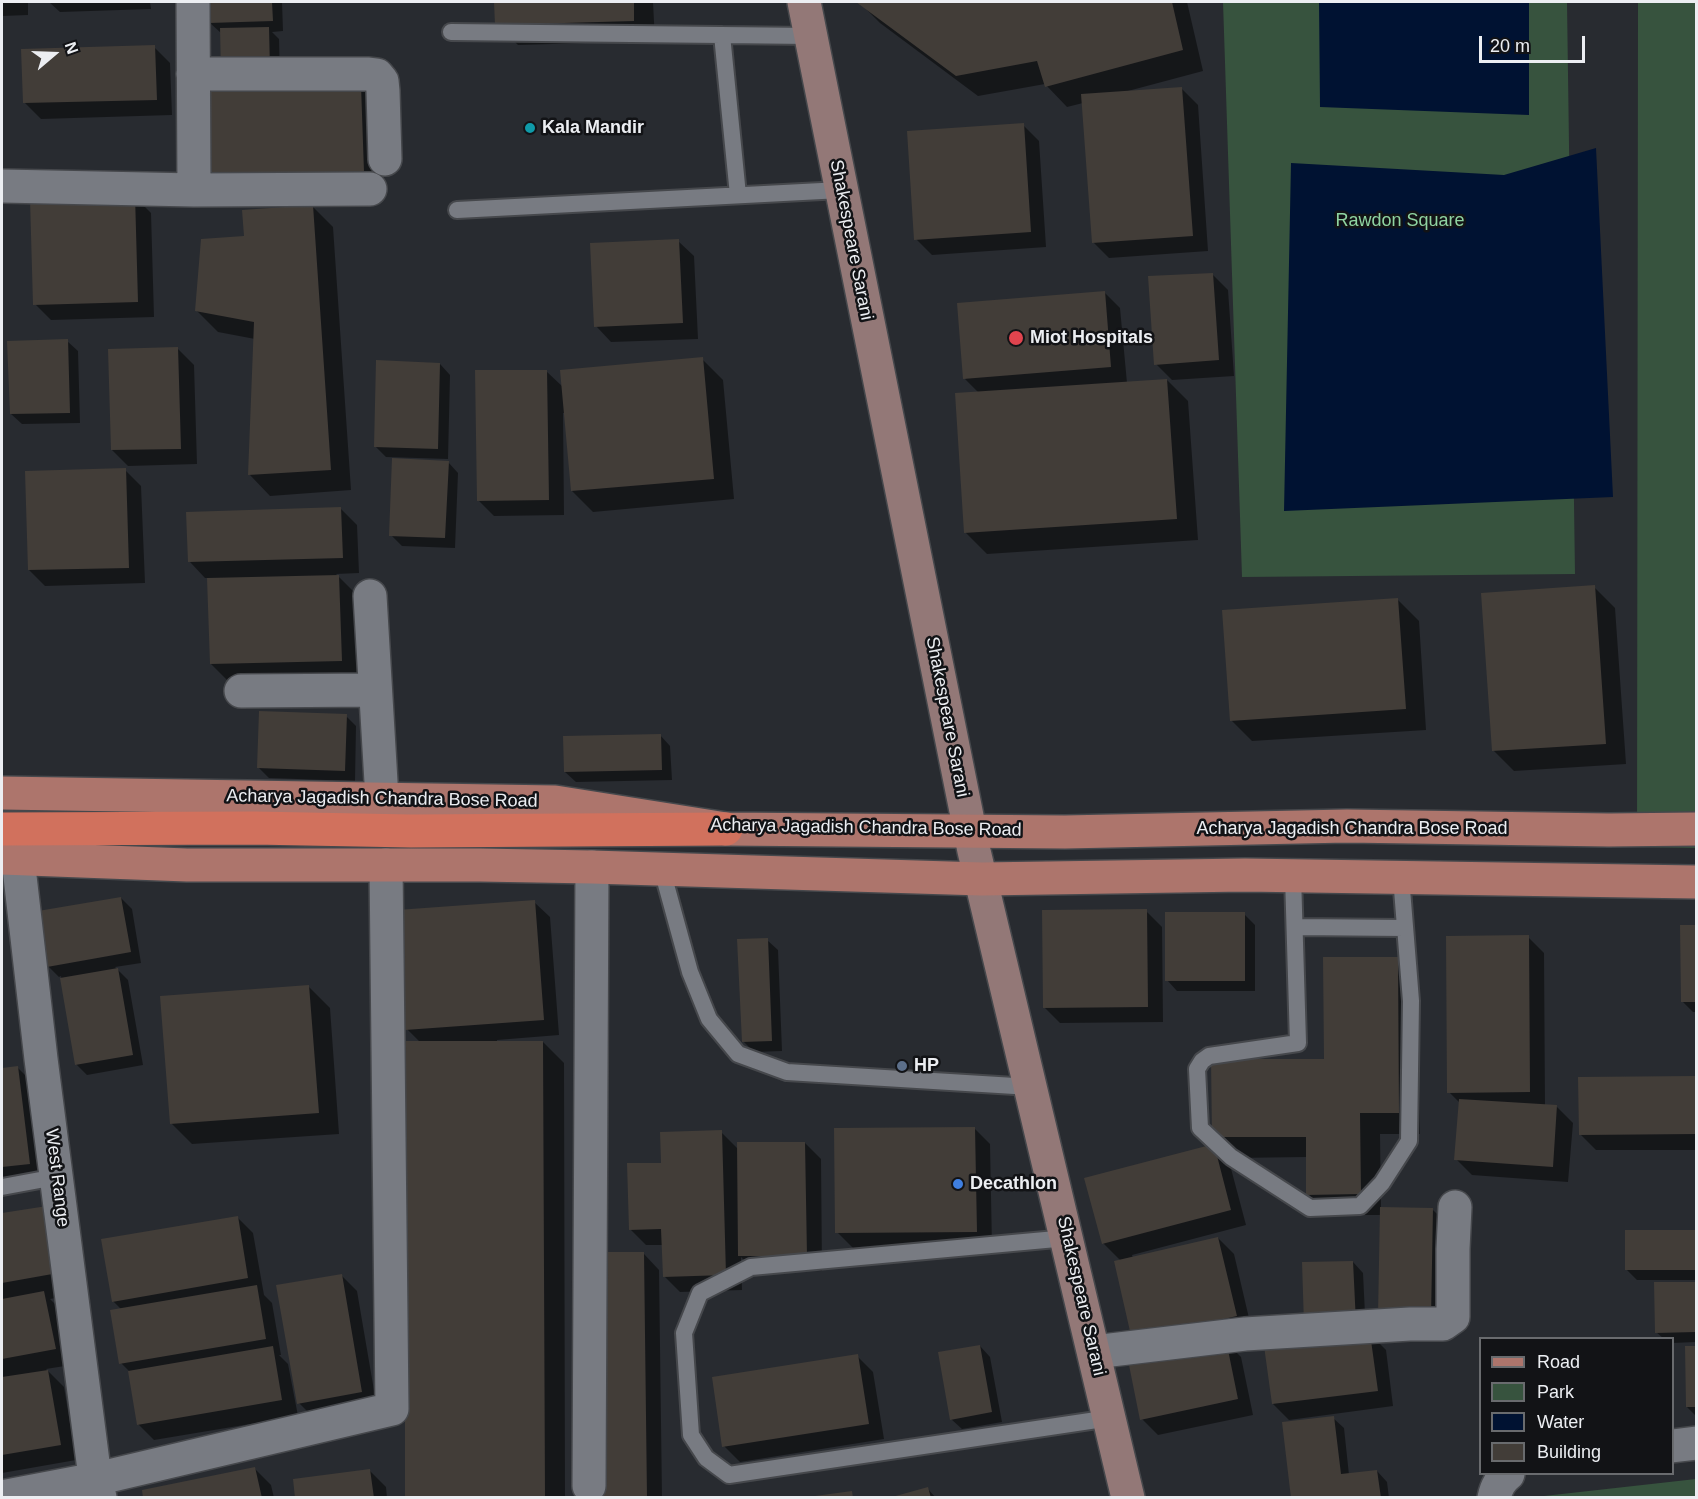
<!DOCTYPE html>
<style>
body{margin:0}
#map{position:relative;width:1698px;height:1499px;overflow:hidden;background:#282b30;font-family:Arial,sans-serif}
canvas{display:block}
.frame{position:absolute;inset:0;border:3px solid #eceef2;pointer-events:none}
.legend{position:absolute;left:1479px;top:1337px;width:195px;height:138px;box-sizing:border-box;background:#121316;border:2px solid #696b6e;margin:0;padding:8px 10px;list-style:none;font-size:18px;color:#eceef2}
.legend li{display:flex;align-items:center;gap:12px;height:30px}
.legend b{width:30px;border:2px solid #696b6e}
.north{position:absolute;left:24px;top:24px;width:60px;height:60px;-webkit-text-stroke:4px #121316;paint-order:stroke;rotate:71deg;font-size:16px;font-weight:700;line-height:24px;text-align:center;color:#eceef2}
.north::after{content:'';display:block;margin:auto;width:21px;height:27px;background:#eceef2;clip-path:polygon(50% 0,100% 100%,50% 72%,0 100%)}
.scale{position:absolute;left:1479px;top:36px;width:106px;height:27px;box-sizing:border-box;border:3px solid #eceef2;border-top:0;padding-left:8px;font-size:18px;line-height:21px;white-space:nowrap;color:#eceef2;-webkit-text-stroke:4px #121316;paint-order:stroke}
</style>
<div id="map">
<canvas width="1698" height="1499"></canvas>
<div class="frame"></div>
<ul class="legend">
<li><b style="height:8px;background:#ad756c"></b>Road</li>
<li><b style="height:16px;background:#37533e"></b>Park</li>
<li><b style="height:16px;background:#001232"></b>Water</li>
<li><b style="height:16px;background:#423d38"></b>Building</li>
</ul>
<div class="north">N</div>
<div class="scale">20 m</div>
</div>
<script>
const ctx = document.querySelector('canvas').getContext('2d');
ctx.lineJoin = 'round';
function fill(path, color) {
  ctx.fillStyle = color;
  ctx.fill(path, 'evenodd');
}
function strokePath(path, color, width, dash) {
  ctx.strokeStyle = color;
  ctx.lineWidth = width;
  ctx.lineCap = dash ? 'butt' : 'round';
  ctx.setLineDash(dash || []);
  ctx.stroke(path);
}
function label(font, color, halo, rows, align = 'center') {
  ctx.font = font + ' Arial,sans-serif';
  ctx.lineWidth = 5;
  ctx.setLineDash([]);
  ctx.textBaseline = 'middle';
  ctx.strokeStyle = halo;
  ctx.fillStyle = color;
  for (const [text, x, y, turn = 0] of rows) {
    ctx.save();
    ctx.translate(x, y);
    ctx.rotate((+turn || 0) * Math.PI / 180);
    ctx.textAlign = isNaN(turn) ? turn : align;
    if (halo) ctx.strokeText(text, 0, 0);
    ctx.fillText(text, 0, 0);
    ctx.restore();
  }
}
fill(new Path2D(`
 M1223 2H1567L1575 574 1242 577Z
 M1638 2H1696V848L1637 847Z
 M1696 1479V1497H1535Z`), '#37533e');
fill(new Path2D(`
 M1319 2H1529V115L1320 107Z
 M1596 148 1613 497 1284 511 1291 163 1504 175Z`), '#001232');
fill(new Path2D(`
 M2 2H28V15L2 16Z
 M49 2H150L151 9 60 12Z
 M209 2H282L283 31 272 32 279 39 280 80 221 33 210 23Z
 M496 2H653L655 41 518 45 497 24Z
 M867 2H1187L1203 71 1128 91 1182 89 1198 105 1208 251 1109 258 1093 242 1083 103 1067 107 1045 84 978 96 880 23 860 3Z
 M154 47 170 63 172 115 41 119 25 103Z
 M360 87 376 103 379 188 209 176Z
 M1023 125 1039 141 1046 247 932 255 916 239Z
 M135 197 151 213 154 317 51 320 35 304Z
 M312 206 333 227 351 490 270 496 250 475 255 339 218 332 197 311 245 238Z
 M678 241 694 256 698 339 611 342 596 326Z
 M1212 274 1228 290 1234 376 1172 380 1156 364Z
 M1104 292 1120 308 1127 383 1167 380 1188 401 1198 540 987 554 966 533 979 393 965 379Z
 M67 341 78 351 80 423 22 424 11 414Z
 M178 349 194 365 197 464 128 466 112 450Z
 M702 359 723 380 734 499 593 512 572 491 565 413H563L564 515 494 516 478 500 546 371 563 387Z
 M440 364 450 375 448 459 386 457 375 446Z
 M448 462 458 473 455 548 402 546 391 535Z
 M125 470 141 486 145 583 45 586 29 570Z
 M341 509 357 525 359 573 336 574 354 592 357 676 227 680 211 664 208 578H205L190 562Z
 M1594 587 1615 608 1626 764 1514 771 1493 750Z
 M1398 600 1419 621 1426 730 1252 741 1231 720Z
 M346 716 356 726 355 781 269 778 258 767Z
 M660 735 670 746 672 780 576 782 565 772Z
 M121 898 132 909 141 963 115 967 128 980 143 1065 87 1075 76 1064 61 976 59 977 48 966Z
 M534 902 550 917 559 1035 497 1040V1042H543L564 1063 565 1498H407L420 1042 407 1029Z
 M1146 911 1162 927 1163 1022 1060 1023 1044 1007Z
 M1244 914 1255 925V991H1177L1167 980Z
 M1696 926V1012H1693L1683 1002 1682 927Z
 M1528 937 1544 953 1545 1106 1557 1107 1573 1123 1568 1182 1472 1175 1456 1159 1460 1103 1449 1092Z
 M767 940 778 950 782 1051 754 1052 743 1041Z
 M1398 959 1418 980 1420 1134H1380L1381 1209 1433 1210 1449 1226 1446 1333 1396 1331 1381 1215H1329L1308 1194 1307 1157 1234 1158 1213 1137 1326 1060Z
 M309 987 330 1008 339 1134 192 1144 171 1123Z
 M18 1068 34 1084 45 1179 2 1184V1070Z
 M1696 1077V1150H1596L1580 1134V1078Z
 M974 1128 990 1144 992 1247 853 1248 837 1232Z
 M721 1132 738 1149 805 1143 821 1159 822 1271 756 1272 741 1257 742 1290 680 1292 664 1276 663 1245H646L630 1229 663 1164Z
 M1213 1145 1229 1161 1246 1225 1132 1255 1133 1258 1218 1238 1234 1254 1252 1331 1225 1341 1241 1357 1253 1415 1158 1435 1142 1419 1151 1357 1121 1261 1103 1243Z
 M46 1207 78 1294 50 1299 60 1309 71 1365 46 1369 64 1387 76 1460 2 1473V1215Z
 M237 1217 253 1233 264 1295 272 1303 281 1355H279L288 1364 298 1416 154 1440 138 1424 129 1371 121 1363 122 1310 113 1301Z
 M1627 1231H1696V1280H1637L1627 1270Z
 M644 1254 659 1270 662 1498H606Z
 M1353 1262 1363 1273 1366 1335 1370 1334 1386 1350 1393 1406 1289 1420 1273 1404 1359 1336 1304 1264Z
 M341 1275 357 1291 377 1408 315 1419 299 1403Z
 M1656 1283H1696V1342L1672 1343V1338H1663L1656 1332Z
 M980 1346 990 1357 1002 1422 962 1429 951 1419Z
 M1686 1347H1696V1416L1687 1407Z
 M857 1356 873 1372 884 1439 740 1462 724 1446Z
 M1333 1418 1344 1428 1349 1475 1377 1471 1387 1482 1389 1498H1293Z
 M255 1469 271 1485 274 1498H145Z
 M370 1471 386 1487 387 1498H297Z
 M927 1488 936 1498H896Z`), '#0007');
fill(new Path2D(`
 M208 2H272L273 21 209 23Z
 M494 2H634V21L495 25Z
 M856 2H1172L1183 50 1045 87 1037 61 956 76Z
 M269 27 270 70 221 72 220 28Z
 M155 45 157 100 23 103 21 49Z
 M361 85 364 172 208 177 205 90Z
 M1182 87 1193 236 1092 243 1081 94Z
 M1024 123 1031 232 914 240 907 131Z
 M135 195 138 302 33 305 30 199Z
 M313 205 331 470 248 475 254 322 195 311 201 239 244 236 242 210Z
 M679 239 683 323 594 327 590 243Z
 M1213 273 1219 360 1154 365 1148 276Z
 M1105 291 1111 367 963 379 957 303Z
 M68 339 70 413 10 414 7 341Z
 M178 347 181 449 111 450 108 349Z
 M703 357 714 479 571 491 560 370Z
 M376 360 440 363 438 449 374 447Z
 M475 370H547L549 500 477 501Z
 M1167 379 1177 519 964 533 955 393Z
 M392 458 449 461 445 538 389 536Z
 M126 468 129 568 28 570 25 471Z
 M341 507 343 558 188 562 186 512Z
 M339 575 342 661 210 664 207 578Z
 M1595 585 1606 744 1492 751 1481 593Z
 M1398 598 1406 709 1230 721 1222 610Z
 M259 711 347 714 345 771 257 768Z
 M661 734 662 770 564 772 563 736Z
 M121 897 131 952 47 967 38 911Z
 M535 900 544 1020 405 1030 397 910Z
 M1147 909 1148 1007 1043 1008 1042 910Z
 M1165 912H1245V981H1165Z
 M1680 925H1696V1002H1681Z
 M1529 935 1530 1092 1447 1093 1446 936Z
 M768 938 772 1041 742 1042 737 939Z
 M1323 957H1398L1399 1113H1360L1361 1194 1306 1195V1137H1212L1211 1059H1324Z
 M118 968 133 1055 75 1065 60 978Z
 M309 985 319 1113 170 1124 160 996Z
 M405 1041H543L545 1498H405Z
 M18 1066 30 1164 2 1167V1068Z
 M1696 1076V1134L1579 1135 1578 1077Z
 M1459 1099 1557 1105 1553 1167 1454 1160Z
 M975 1127 977 1232 835 1233 834 1128Z
 M722 1130 726 1275 663 1277 661 1229 629 1230 627 1163H661L660 1132Z
 M737 1142H805L807 1256H738Z
 M1214 1144 1231 1210 1102 1244 1084 1178Z
 M47 1206 58 1273 2 1283V1213Z
 M1380 1207 1433 1208 1431 1318 1378 1316Z
 M238 1216 248 1278 112 1302 101 1239Z
 M1625 1230H1696V1270H1625Z
 M1218 1237 1237 1316 1132 1340 1114 1261Z
 M602 1252H644L647 1498H604Z
 M1353 1261 1356 1323 1304 1325 1302 1262Z
 M342 1274 362 1392 297 1404 276 1285Z
 M1654 1282H1696V1332L1655 1333Z
 M257 1285 266 1339 119 1364 110 1310Z
 M44 1291 56 1349 2 1359V1299Z
 M1370 1333 1378 1391 1272 1404 1264 1346Z
 M1226 1340 1238 1399 1140 1420 1128 1360Z
 M980 1345 992 1412 950 1420 938 1352Z
 M273 1346 282 1400 137 1425 128 1371Z
 M1685 1346H1696V1407H1686Z
 M858 1354 869 1424 722 1447 712 1377Z
 M48 1370 61 1445 2 1455V1377Z
 M1334 1416 1341 1474 1377 1470 1381 1498H1291L1282 1422Z
 M255 1467 262 1498H143L142 1490Z
 M370 1469 374 1498H295L293 1479Z
 M928 1487 931 1498H892V1497Z
 M852 1491 853 1498H815V1496Z`), '#423d38');
const lane = new Path2D(`
 M451 32 811 36
 M722 35 738 195
 M457 210 841 190
 M662 870 690 972 709 1019 738 1054 787 1072 1031 1087
 M1293 876 1298 1043 1209 1056 1202 1061 1197 1069 1200 1128 1231 1157 1310 1208 1360 1206 1382 1183 1409 1141 1411 1001 1401 877
 M1295 927 1405 928
 M2 1187 56 1177
 M1067 1238 751 1267 700 1293 684 1333 691 1435 706 1458 729 1475 1110 1418`);
const street = new Path2D(`
 M193 74H369L377 75 382 81 383 91 385 159
 M2 186 194 190 193 2
 M194 190 370 189
 M370 596 382 799
 M241 691 375 690
 M18 859 41 1059 93 1462 100 1498
 M1094 1352 1245 1334 1410 1324H1443L1453 1317V1249L1455 1207
 M1672 1446 1696 1443
 M589 1486 592 867
 M2 1497 96 1479 392 1409 386 865
 M1494 1498C1496 1488 1500 1480 1508 1474`);
const secondary = new Path2D(`
 M804 2 974 851 1128 1498`);
const primary = new Path2D(`
 M2 793 555 802 726 829 1065 832 1347 826 1609 830 1696 829
 M2 858 187 865H480L592 867 982 879 1245 875 1696 882`);
const highway = new Path2D(`
 M2 829 254 828 411 831 726 829`);
strokePath(lane, '#46484c', 20);
strokePath(street, '#46484c', 36);
strokePath(secondary, '#46484c', 36);
strokePath(primary, '#46484c', 36);
strokePath(highway, '#46484c', 36);
strokePath(lane, '#787b82', 16);
strokePath(street, '#787b82', 33);
strokePath(secondary, '#937877', 33);
strokePath(primary, '#ad756c', 33);
strokePath(highway, '#d1715d', 33);
for (const [x, y, r, color] of [
 [530,128,6,"#0f9aa8"],
 [1016,338,8,"#e0444e"],
 [902,1066,6,"#5c6f8a"],
 [958,1184,6,"#3f7fe0"]
]) {
  const dot = new Path2D();
  dot.arc(x, y, r, 0, 2 * Math.PI);
  ctx.fillStyle = color;
  ctx.fill(dot);
  strokePath(dot, '#121316', 2);
}
label('bold 18px', '#eceef2', '#121316', [
 ["Kala Mandir",542,128],
 ["Miot Hospitals",1030,338],
 ["HP",914,1066],
 ["Decathlon",970,1184]
], 'left');
label('18px', '#8fd4a2', '#121316', [
 ["Rawdon Square",1400,221]
]);
label('18px', '#eceef2', '#121316', [
 ["Shakespeare Sarani",851,240,79],
 ["Shakespeare Sarani",947,717,79],
 ["Acharya Jagadish Chandra Bose Road",382,799,1],
 ["Acharya Jagadish Chandra Bose Road",866,828,1],
 ["Acharya Jagadish Chandra Bose Road",1352,829],
 ["West Range",57,1178,83],
 ["Shakespeare Sarani",1081,1296,77]
]);
</script>
